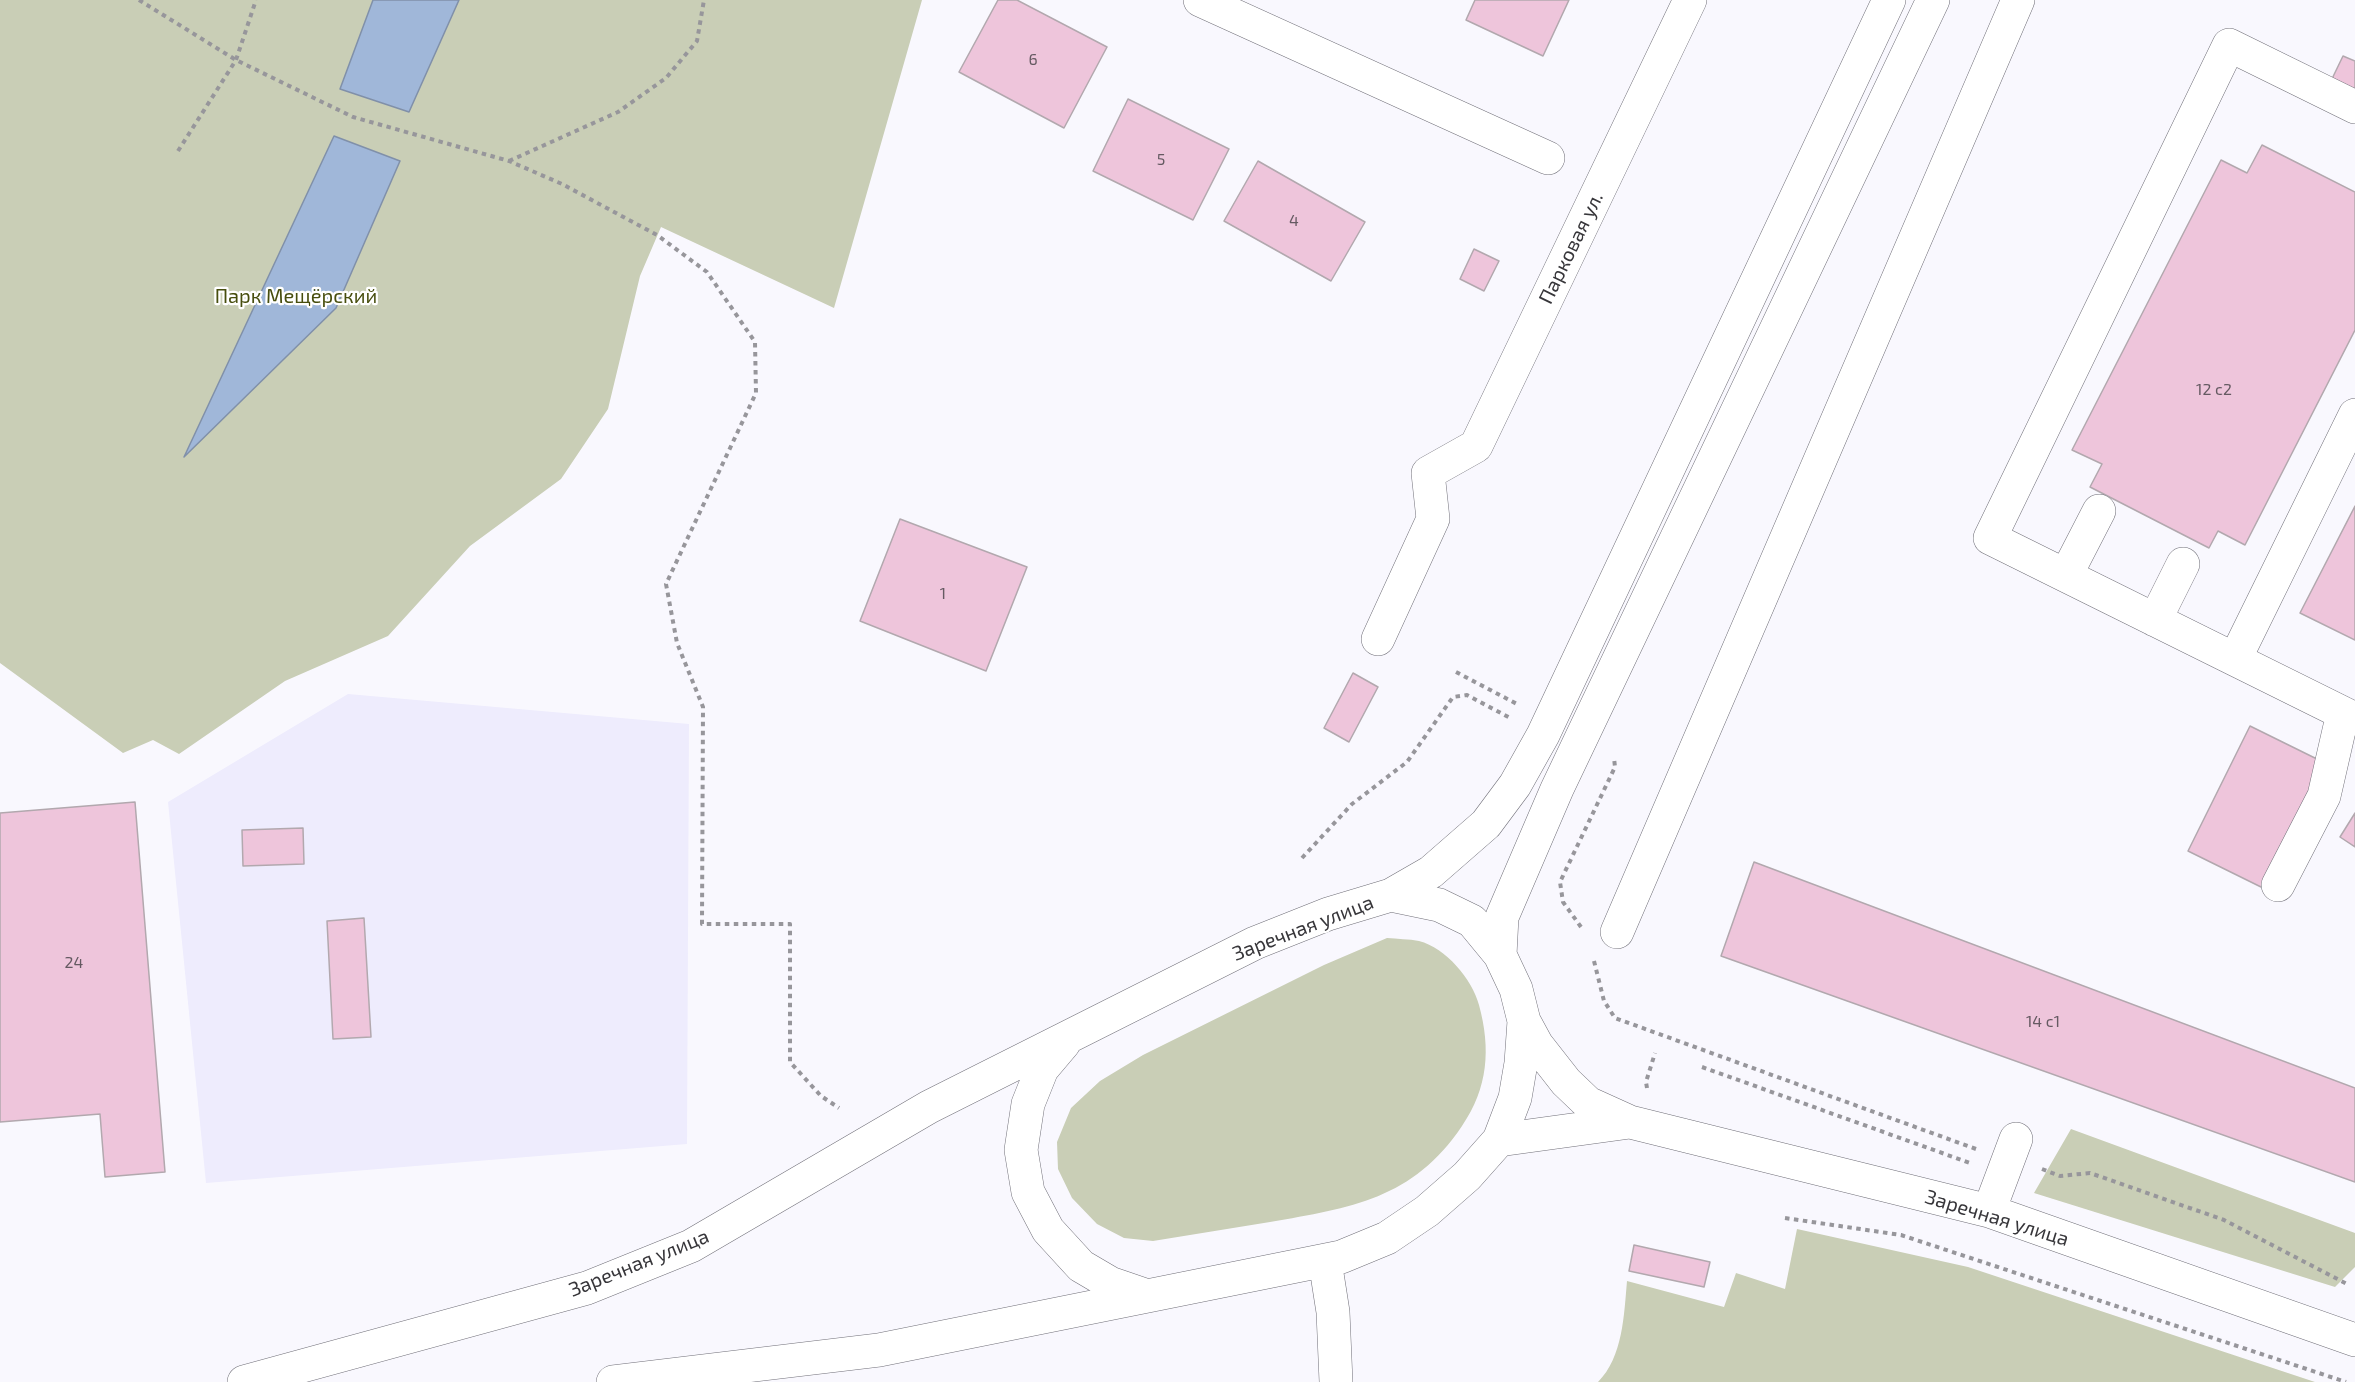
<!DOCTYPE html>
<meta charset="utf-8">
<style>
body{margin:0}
canvas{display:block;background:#f9f8fe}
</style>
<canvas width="2355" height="1382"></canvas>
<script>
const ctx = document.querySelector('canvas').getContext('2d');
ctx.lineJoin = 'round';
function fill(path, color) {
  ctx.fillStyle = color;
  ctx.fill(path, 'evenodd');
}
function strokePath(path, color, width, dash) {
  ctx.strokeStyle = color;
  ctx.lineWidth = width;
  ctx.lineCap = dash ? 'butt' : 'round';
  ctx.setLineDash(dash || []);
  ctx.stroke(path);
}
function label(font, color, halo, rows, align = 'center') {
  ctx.font = font + ' "Exo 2",sans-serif';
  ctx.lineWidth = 4.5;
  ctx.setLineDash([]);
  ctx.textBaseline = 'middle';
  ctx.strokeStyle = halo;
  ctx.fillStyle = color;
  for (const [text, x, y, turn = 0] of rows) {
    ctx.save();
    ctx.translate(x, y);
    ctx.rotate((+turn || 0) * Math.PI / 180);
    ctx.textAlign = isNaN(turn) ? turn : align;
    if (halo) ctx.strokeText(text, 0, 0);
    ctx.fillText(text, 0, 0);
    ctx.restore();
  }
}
fill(new Path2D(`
 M348 694 689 724 687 1144 206 1183 168 802Z`), '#eeecfd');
fill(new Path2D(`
 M0 0H922L834 308 661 227 640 276 608 409 561 479 470 546 388 636 285 681 179 754 153 740 123 753 0 663Z
 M1387 938C1397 939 1409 939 1419 941 1446 948 1472 979 1479 1005 1491 1049 1488 1088 1462 1126 1413 1199 1351 1208 1270 1222 1231 1228 1192 1235 1153 1241L1124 1238 1097 1224 1072 1198 1058 1169 1057 1142 1071 1108 1100 1081 1143 1055 1324 965Z
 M2071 1129 2355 1233V1267L2335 1287 2034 1193Z
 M1797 1229 1968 1267 2315 1382H1598C1623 1357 1624 1315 1627 1281L1724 1307 1736 1273 1785 1289Z`), '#c9ceb6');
const water = new Path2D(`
 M373 0H459L409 112 340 89Z
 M334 136 400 161 336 308 184 457Z`);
fill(water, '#a0b7d9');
strokePath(water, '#8090a9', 1.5);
const building = new Path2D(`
 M998 0H1017L1107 47 1064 128 959 72Z
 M1475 0H1569L1543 56 1466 20Z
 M2343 56 2355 61V98L2329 85Z
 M1128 99 1229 149 1193 220 1093 171Z
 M2262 145 2355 192V330L2245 545 2218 531 2209 548 2090 487 2102 464 2072 450 2221 160 2247 173Z
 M1258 161 1365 222 1331 281 1224 221Z
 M1474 249 1499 261 1484 291 1460 279Z
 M2355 506V640L2300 613Z
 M900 519 1027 567 986 671 860 621Z
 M1353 673 1378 687 1349 742 1324 728Z
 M2250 726 2323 762 2261 887 2188 851Z
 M135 802 165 1172 105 1177 100 1114 0 1122V813Z
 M2355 813V847L2340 837Z
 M303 828 304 864 243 866 242 830Z
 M1754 862 2355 1088V1182L1721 956Z
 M364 918 371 1037 333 1039 327 921Z
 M1634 1245 1710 1262 1704 1287 1629 1271Z`);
fill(building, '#eec5db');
strokePath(building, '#b2a8ae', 1.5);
const minor = new Path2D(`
 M1200 0 1548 158
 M2355 107 2229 45 1990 538 2355 719
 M2066 575 2099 511
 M2155 620 2183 564
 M1378 639 1433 519 1428 473 1476 446 1690 0
 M2235 659 2355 415
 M2278 885 2324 796 2343 713
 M1391 895 1431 872 1486 824 1515 785 1543 735 1889 0
 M1617 932 2018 0
 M1500 955 1502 917 1557 789 1933 0
 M1064 1043 1042 1069 1028 1104 1021 1150 1028 1192 1048 1230 1081 1266 1110 1283 1148 1296
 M1499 1140 1630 1122
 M1989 1211 2016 1139
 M1325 1261 1333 1312 1336 1382
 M244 1382 587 1288 691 1246 929 1107 1255 943 1328 914 1391 895 1439 905 1472 921 1500 955 1516 989 1524 1021 1537 1045 1566 1082 1588 1103 1630 1122 1989 1211 2355 1340
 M613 1382 879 1350 1341 1257 1387 1238 1427 1211 1467 1176 1499 1140 1515 1098 1521 1063 1524 1021`);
strokePath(minor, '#717079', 34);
strokePath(new Path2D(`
 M139 0 236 60 353 117 509 161 562 184 657 235 707 272 755 342 756 393 666 584 677 643 703 707 702 924H790V1062L821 1096 839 1108
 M178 151 236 60 256 0
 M509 161 618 112 666 78 697 41 704 0
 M1456 672 1517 704
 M1302 858 1352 804 1407 762 1453 697 1467 695 1512 719
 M1581 927 1563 902 1560 882 1615 767 1614 758
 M1594 961 1604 1001 1615 1018 1976 1149
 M1702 1067 1970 1163
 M1647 1088 1646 1082 1655 1053
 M2042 1169 2060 1176 2090 1173 2224 1220 2347 1284
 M1785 1218 1901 1235 2346 1382`), '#97969b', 4, [4.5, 4.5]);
strokePath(minor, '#fff', 33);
label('16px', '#655a62', null, [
 ["6",1033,60],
 ["5",1161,160],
 ["4",1294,221],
 ["12 с2",2214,390],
 ["1",943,594],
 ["24",74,963],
 ["14 с1",2043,1022]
]);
label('20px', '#37363a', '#fff', [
 ["Парковая ул.",1571,248,-64],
 ["Заречная улица",1303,928,-21],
 ["Заречная улица",1997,1218,17],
 ["Заречная улица",639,1263,-22]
]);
label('20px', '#474e0e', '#fff', [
 ["Парк Мещёрский",296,296]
]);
</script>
